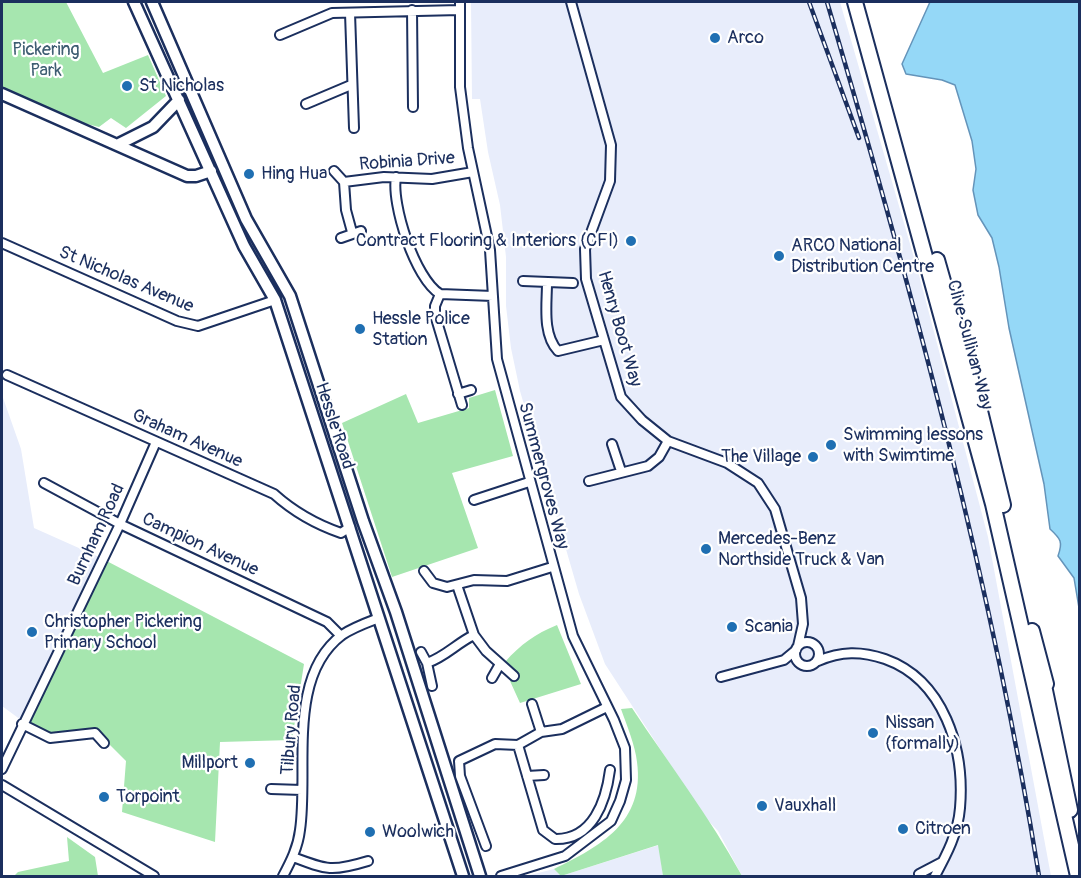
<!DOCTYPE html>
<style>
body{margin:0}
#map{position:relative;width:1081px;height:878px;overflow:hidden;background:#fff;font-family:Pangolin,sans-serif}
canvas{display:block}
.frame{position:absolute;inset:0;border:3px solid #1b2f5e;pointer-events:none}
</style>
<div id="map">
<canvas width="1081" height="878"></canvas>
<div class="frame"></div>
</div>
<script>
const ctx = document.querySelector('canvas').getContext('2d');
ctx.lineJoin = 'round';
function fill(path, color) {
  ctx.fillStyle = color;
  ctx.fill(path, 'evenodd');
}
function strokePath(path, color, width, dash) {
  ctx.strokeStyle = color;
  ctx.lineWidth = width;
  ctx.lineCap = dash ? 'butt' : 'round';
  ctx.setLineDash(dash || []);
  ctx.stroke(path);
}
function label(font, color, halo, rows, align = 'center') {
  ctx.font = font + ' Pangolin,sans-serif';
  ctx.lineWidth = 4.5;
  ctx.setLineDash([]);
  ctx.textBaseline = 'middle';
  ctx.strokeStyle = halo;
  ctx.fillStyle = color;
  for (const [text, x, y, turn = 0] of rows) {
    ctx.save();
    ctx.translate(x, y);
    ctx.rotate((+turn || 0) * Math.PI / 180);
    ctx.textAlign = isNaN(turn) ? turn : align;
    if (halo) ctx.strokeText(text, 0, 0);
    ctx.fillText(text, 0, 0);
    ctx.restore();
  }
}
fill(new Path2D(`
 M471 2H840L919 275 988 537 1051 876H742L718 831 703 815 605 664 579 594 520 391 511 348 506 306V257L500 205 488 152 480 99H472Z
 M2 395 21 449 34 528 99 557 21 720 2 706Z
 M659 845 663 876H526L554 869 561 876Z`), '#e8edfb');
fill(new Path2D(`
 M2 2H66L103 73 148 55 166 96 126 128 111 118 99 127 75 121 2 88Z
 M495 390 513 456 452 473 478 548 392 577 342 423 406 394 418 423 469 408V398Z
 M99 557 304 664 292 740 220 742 215 842 122 812 126 761 95 730 48 734 21 720Z
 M557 625 581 684 520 703 510 681 518 674 505 662C521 644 535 634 557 625Z
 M632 708C669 764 710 817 742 876H663L658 845 561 876 554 869C601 846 645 822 637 762 635 745 627 726 621 709Z
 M67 837 95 857 98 876H14L18 872 69 861Z`), '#a6e6af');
const water = new Path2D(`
 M930 2H1079V608L1074 578 1058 556C1063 542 1061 539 1050 529L1044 484 1009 328 999 267 992 238 978 215 973 190 976 169 972 141 955 85 942 80 906 74 902 64Z`);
fill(water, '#95d8f7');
strokePath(water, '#6494ba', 1.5);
const street = new Path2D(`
 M460 2V87L468 148 490 250 497 359 573 636 614 720 625 748 626 780 620 801 611 821 565 856 501 876
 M571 2 611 145 610 181 585 249 586 279 621 397 642 420 668 441 727 463 758 483 775 509 801 598 803 624 798 646
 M412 10 413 107
 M350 13 354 128
 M280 35 332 13 460 10
 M306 104 351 85
 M334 171 344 182
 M396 177C391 204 415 279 440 294L435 306V315L462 405
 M352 232 346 210 344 182 384 177 432 179 473 172
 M341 238 361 231
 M2 243 177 321 198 326 275 300
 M523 281 573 283
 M547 283C547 304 542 334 558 351L604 340
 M440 294 493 296
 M7 375 274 494C294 512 315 524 341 533L350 527
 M458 394 471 390
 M612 444 621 471
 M589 481 648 466 659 457 668 441
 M44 483 120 524 327 622 341 636
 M474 500 529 482
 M424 571 433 583 447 587 474 580 507 581 552 567
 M457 585 474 635 486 651 514 676
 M795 654a12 12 0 1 1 24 0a12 12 0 1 1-24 0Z
 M421 652 427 663 432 686
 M818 661C841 651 861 651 885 659 944 680 965 749 960 808 958 833 947 854 935 876
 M427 663C445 657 457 643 474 635
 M721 677 784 660 796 650
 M492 678 500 664
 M532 704 541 732
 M22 724 50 738 95 733 104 743
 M518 745 543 830 555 839C593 840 606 801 610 770
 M2 769 120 524 156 442
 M527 776 544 775
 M2 785 154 876
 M271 789 302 790
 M486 846 460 776 459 761 495 744 518 745 541 732 562 729 607 707
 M293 857C327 870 332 872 368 861
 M919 874 942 862
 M283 876C291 861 298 847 300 830 309 770 286 677 342 635 354 627 366 623 379 618`);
const secondary = new Path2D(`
 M134 2 244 246 275 300 463 876
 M152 2 246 219 290 296 363 521 396 612 480 876
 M2 94 187 176H196L211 171
 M119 144 153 127 179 100`);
const highway = new Path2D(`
 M855 2 993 504 1078 876
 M937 260 980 411 1003 505
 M1032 631 1046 684
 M1042 676 1070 810`);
strokePath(street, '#1b2f5e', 12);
strokePath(secondary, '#1b2f5e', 15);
strokePath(highway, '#1b2f5e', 18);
strokePath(street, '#fff', 8);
strokePath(secondary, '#fff', 10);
strokePath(highway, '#fff', 14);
const rail = new Path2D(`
 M809 2 859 138
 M827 2C912 290 991 579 1039 876`);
strokePath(rail, '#1b2f5e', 4.5);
strokePath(rail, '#fff', 2, [7]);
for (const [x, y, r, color] of [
 [715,38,6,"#1f6fb2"],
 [127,86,6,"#1f6fb2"],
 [249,174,6,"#1f6fb2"],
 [631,241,6,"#1f6fb2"],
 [779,256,6,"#1f6fb2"],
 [360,329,6,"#1f6fb2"],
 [831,445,6,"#1f6fb2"],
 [813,457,6,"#1f6fb2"],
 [706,549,6,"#1f6fb2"],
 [732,627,6,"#1f6fb2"],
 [32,632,6,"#1f6fb2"],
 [873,733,6,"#1f6fb2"],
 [250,763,6,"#1f6fb2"],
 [104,797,6,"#1f6fb2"],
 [762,806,6,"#1f6fb2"],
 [903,829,6,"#1f6fb2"],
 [370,832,6,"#1f6fb2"]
]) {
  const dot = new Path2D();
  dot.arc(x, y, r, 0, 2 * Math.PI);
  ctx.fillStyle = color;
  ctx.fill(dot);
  strokePath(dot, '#fff', 2);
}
label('18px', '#1b2f5e', '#fff', [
 ["Arco",727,38],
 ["St Nicholas",139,86],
 ["Hing Hua",261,174],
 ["Contract Flooring & Interiors (CFI)",619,241,"right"],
 ["ARCO National",791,246],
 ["Distribution Centre",791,267],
 ["Hessle Police",372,319],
 ["Station",372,340],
 ["Swimming lessons",843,435],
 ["with Swimtime",843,456],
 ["The Village",801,457,"right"],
 ["Mercedes-Benz",718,539],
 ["Northside Truck & Van",718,560],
 ["Christopher Pickering",44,622],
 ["Primary School",44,643],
 ["Scania",744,627],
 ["Nissan",885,723],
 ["(formally)",885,744],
 ["Millport",238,763,"right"],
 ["Torpoint",116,797],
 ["Vauxhall",774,806],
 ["Citroen",915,829],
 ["Woolwich",382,832]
], 'left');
label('18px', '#3e5d72', '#fff', [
 ["Pickering",46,50],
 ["Park",46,71]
]);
label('18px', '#1b2f5e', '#fff', [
 ["Robinia Drive",407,162,-4],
 ["St Nicholas Avenue",126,280,23],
 ["Henry Boot Way",619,329,74],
 ["Clive Sullivan Way",969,345,75],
 ["Hessle Road",334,426,72],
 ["Graham Avenue",187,439,24],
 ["Summergroves Way",543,476,75],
 ["Burnham Road",97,535,-65],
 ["Campion Avenue",200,545,25],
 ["Tilbury Road",292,730,-85]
]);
</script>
